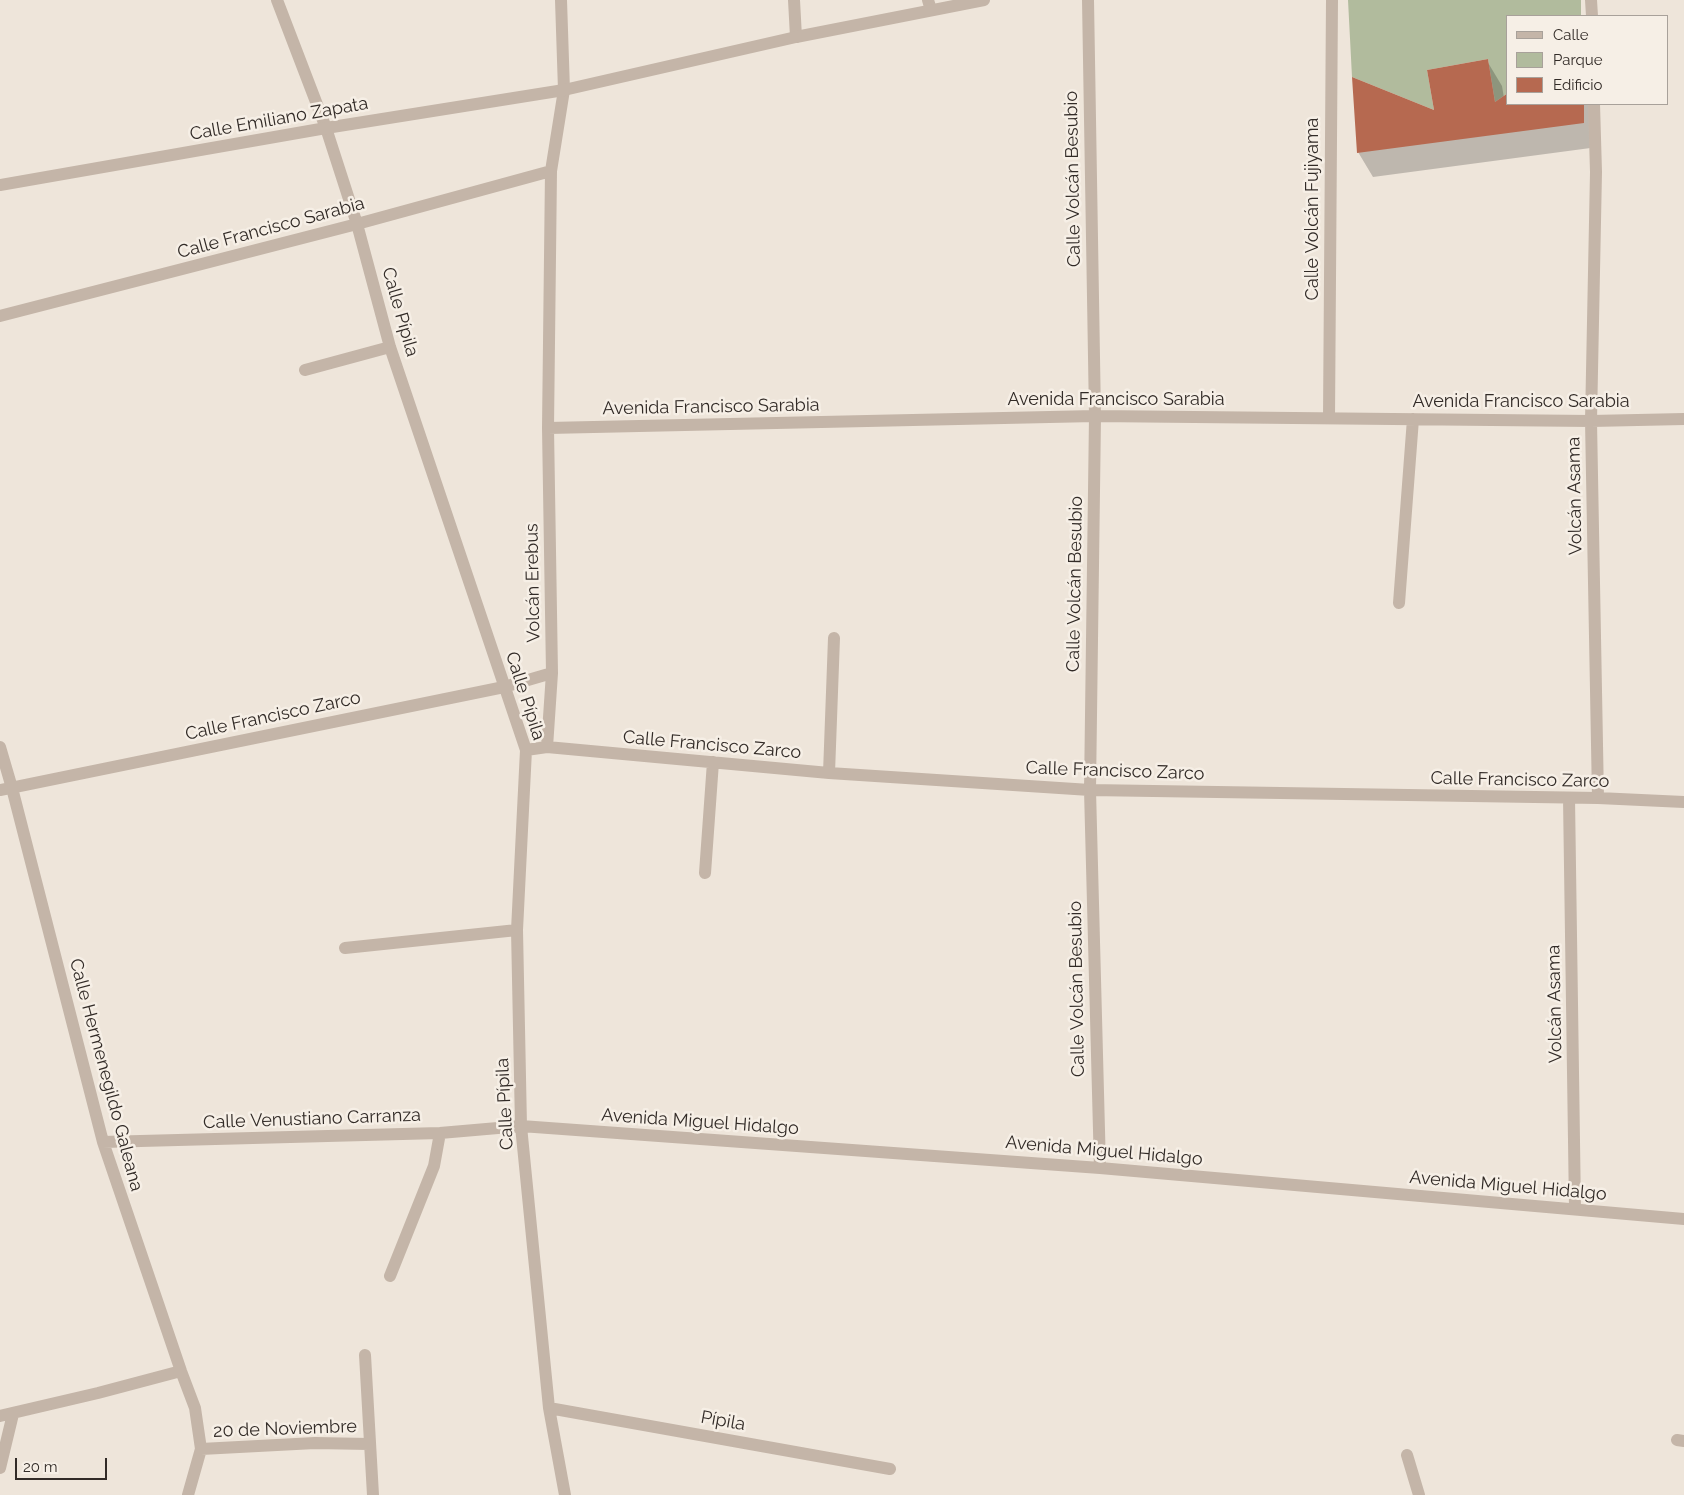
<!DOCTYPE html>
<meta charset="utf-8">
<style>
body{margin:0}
#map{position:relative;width:1684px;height:1495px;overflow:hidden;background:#eee5da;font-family:Raleway,sans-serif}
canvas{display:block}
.legend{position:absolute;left:1506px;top:15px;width:162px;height:90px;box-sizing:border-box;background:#f6efe6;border:1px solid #a8a19a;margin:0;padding:6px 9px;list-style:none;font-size:15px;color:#322b27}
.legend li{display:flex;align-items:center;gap:10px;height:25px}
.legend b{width:25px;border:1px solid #a8a19a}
.scale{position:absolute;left:15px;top:1458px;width:92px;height:22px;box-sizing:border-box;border:2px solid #322b27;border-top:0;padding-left:6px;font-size:15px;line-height:18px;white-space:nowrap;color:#322b27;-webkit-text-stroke:4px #f6efe6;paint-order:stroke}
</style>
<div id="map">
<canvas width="1684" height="1495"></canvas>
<ul class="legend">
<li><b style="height:6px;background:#c4b5a8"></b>Calle</li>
<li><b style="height:14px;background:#b1bb9d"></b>Parque</li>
<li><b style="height:14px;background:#b66950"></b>Edificio</li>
</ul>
<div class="scale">20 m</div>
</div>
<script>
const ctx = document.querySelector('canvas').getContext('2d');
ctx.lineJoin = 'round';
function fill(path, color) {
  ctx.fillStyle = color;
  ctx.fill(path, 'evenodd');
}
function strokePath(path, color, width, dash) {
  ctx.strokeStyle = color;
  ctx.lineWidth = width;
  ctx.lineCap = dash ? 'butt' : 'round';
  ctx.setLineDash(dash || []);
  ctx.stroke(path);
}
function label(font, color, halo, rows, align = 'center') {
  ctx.font = font + ' Raleway,sans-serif';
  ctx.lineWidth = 5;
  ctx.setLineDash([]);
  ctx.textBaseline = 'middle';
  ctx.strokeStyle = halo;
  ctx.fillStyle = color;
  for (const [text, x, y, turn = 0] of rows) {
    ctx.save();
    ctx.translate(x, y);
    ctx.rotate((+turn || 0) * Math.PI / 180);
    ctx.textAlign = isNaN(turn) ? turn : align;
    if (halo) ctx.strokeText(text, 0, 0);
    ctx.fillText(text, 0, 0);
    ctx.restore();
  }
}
fill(new Path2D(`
 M1348 0H1581V16H1508V93L1495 102 1488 59 1427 70 1434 110 1352 77Z`), '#b1bb9d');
fill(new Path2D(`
 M1487 61 1502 86 1504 98 1508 104H1597L1598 147 1373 177 1358 152 1435 112Z`), '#0003');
fill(new Path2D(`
 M1488 59 1495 102 1508 93V104H1584V123L1357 153 1352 77 1434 110 1427 70Z`), '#b66950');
strokePath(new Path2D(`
 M277 0 326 128 357 224 390 347 526 750 517 930 521 1126 549 1408 565 1495
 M794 0 796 37
 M928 0 931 10
 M1088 0 1095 416 1090 790 1100 1168
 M1591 0 1592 16
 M1594 104 1596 172 1591 421 1598 798
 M0 316 357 224 551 171
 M305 370 390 347
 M1329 418 1332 0
 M548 428 1095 416 1591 421 1684 419
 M1399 603 1413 419
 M0 747 12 788 103 1142 181 1371 195 1408 201 1449 188 1495
 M547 747 829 773 1090 790 1598 798 1684 802
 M526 750 547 747 552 673 548 428 551 171 564 90 561 0
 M829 773 834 638
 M0 790 504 687 552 673
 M1569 798 1575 1209
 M705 873 713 762
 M345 948 517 930
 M103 1142 440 1133 521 1126 1100 1168 1684 1219
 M390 1276 434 1166 440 1133
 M365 1355 373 1495
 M549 1408 890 1469
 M0 1416 98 1393 181 1371
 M1677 1440 1684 1441
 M201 1449 315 1443 369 1444
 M1407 1455 1419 1495
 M0 1468 13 1414`), '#c4b5a8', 12);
strokePath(new Path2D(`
 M0 185 326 128 564 90 796 37 984 0`), '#c4b5a8', 12);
label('18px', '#322b27', '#f6efe6', [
 ["Calle Emiliano Zapata",279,119,-10],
 ["Calle Volcán Besubio",1073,179,-91],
 ["Calle Volcán Fujiyama",1313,209,-90],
 ["Calle Francisco Sarabia",271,228,-15],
 ["Calle Pípila",400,312,74],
 ["Avenida Francisco Sarabia",1116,400],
 ["Avenida Francisco Sarabia",1521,402],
 ["Avenida Francisco Sarabia",711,407,-1],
 ["Volcán Asama",1575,496,-91],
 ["Volcán Erebus",533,583,-91],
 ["Calle Volcán Besubio",1075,584,-89],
 ["Calle Pípila",525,696,72],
 ["Calle Francisco Zarco",273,716,-12],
 ["Calle Francisco Zarco",712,745,5],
 ["Calle Francisco Zarco",1115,771,2],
 ["Calle Francisco Zarco",1520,780,1],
 ["Calle Volcán Besubio",1077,989,-91],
 ["Volcán Asama",1555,1004,-91],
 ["Calle Hermenegildo Galeana",106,1075,75],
 ["Calle Pípila",505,1104,-93],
 ["Calle Venustiano Carranza",312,1119,-2],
 ["Avenida Miguel Hidalgo",700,1122,4],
 ["Avenida Miguel Hidalgo",1104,1151,5],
 ["Avenida Miguel Hidalgo",1508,1186,5],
 ["Pípila",723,1421,10],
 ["20 de Noviembre",285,1429,-2]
]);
</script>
